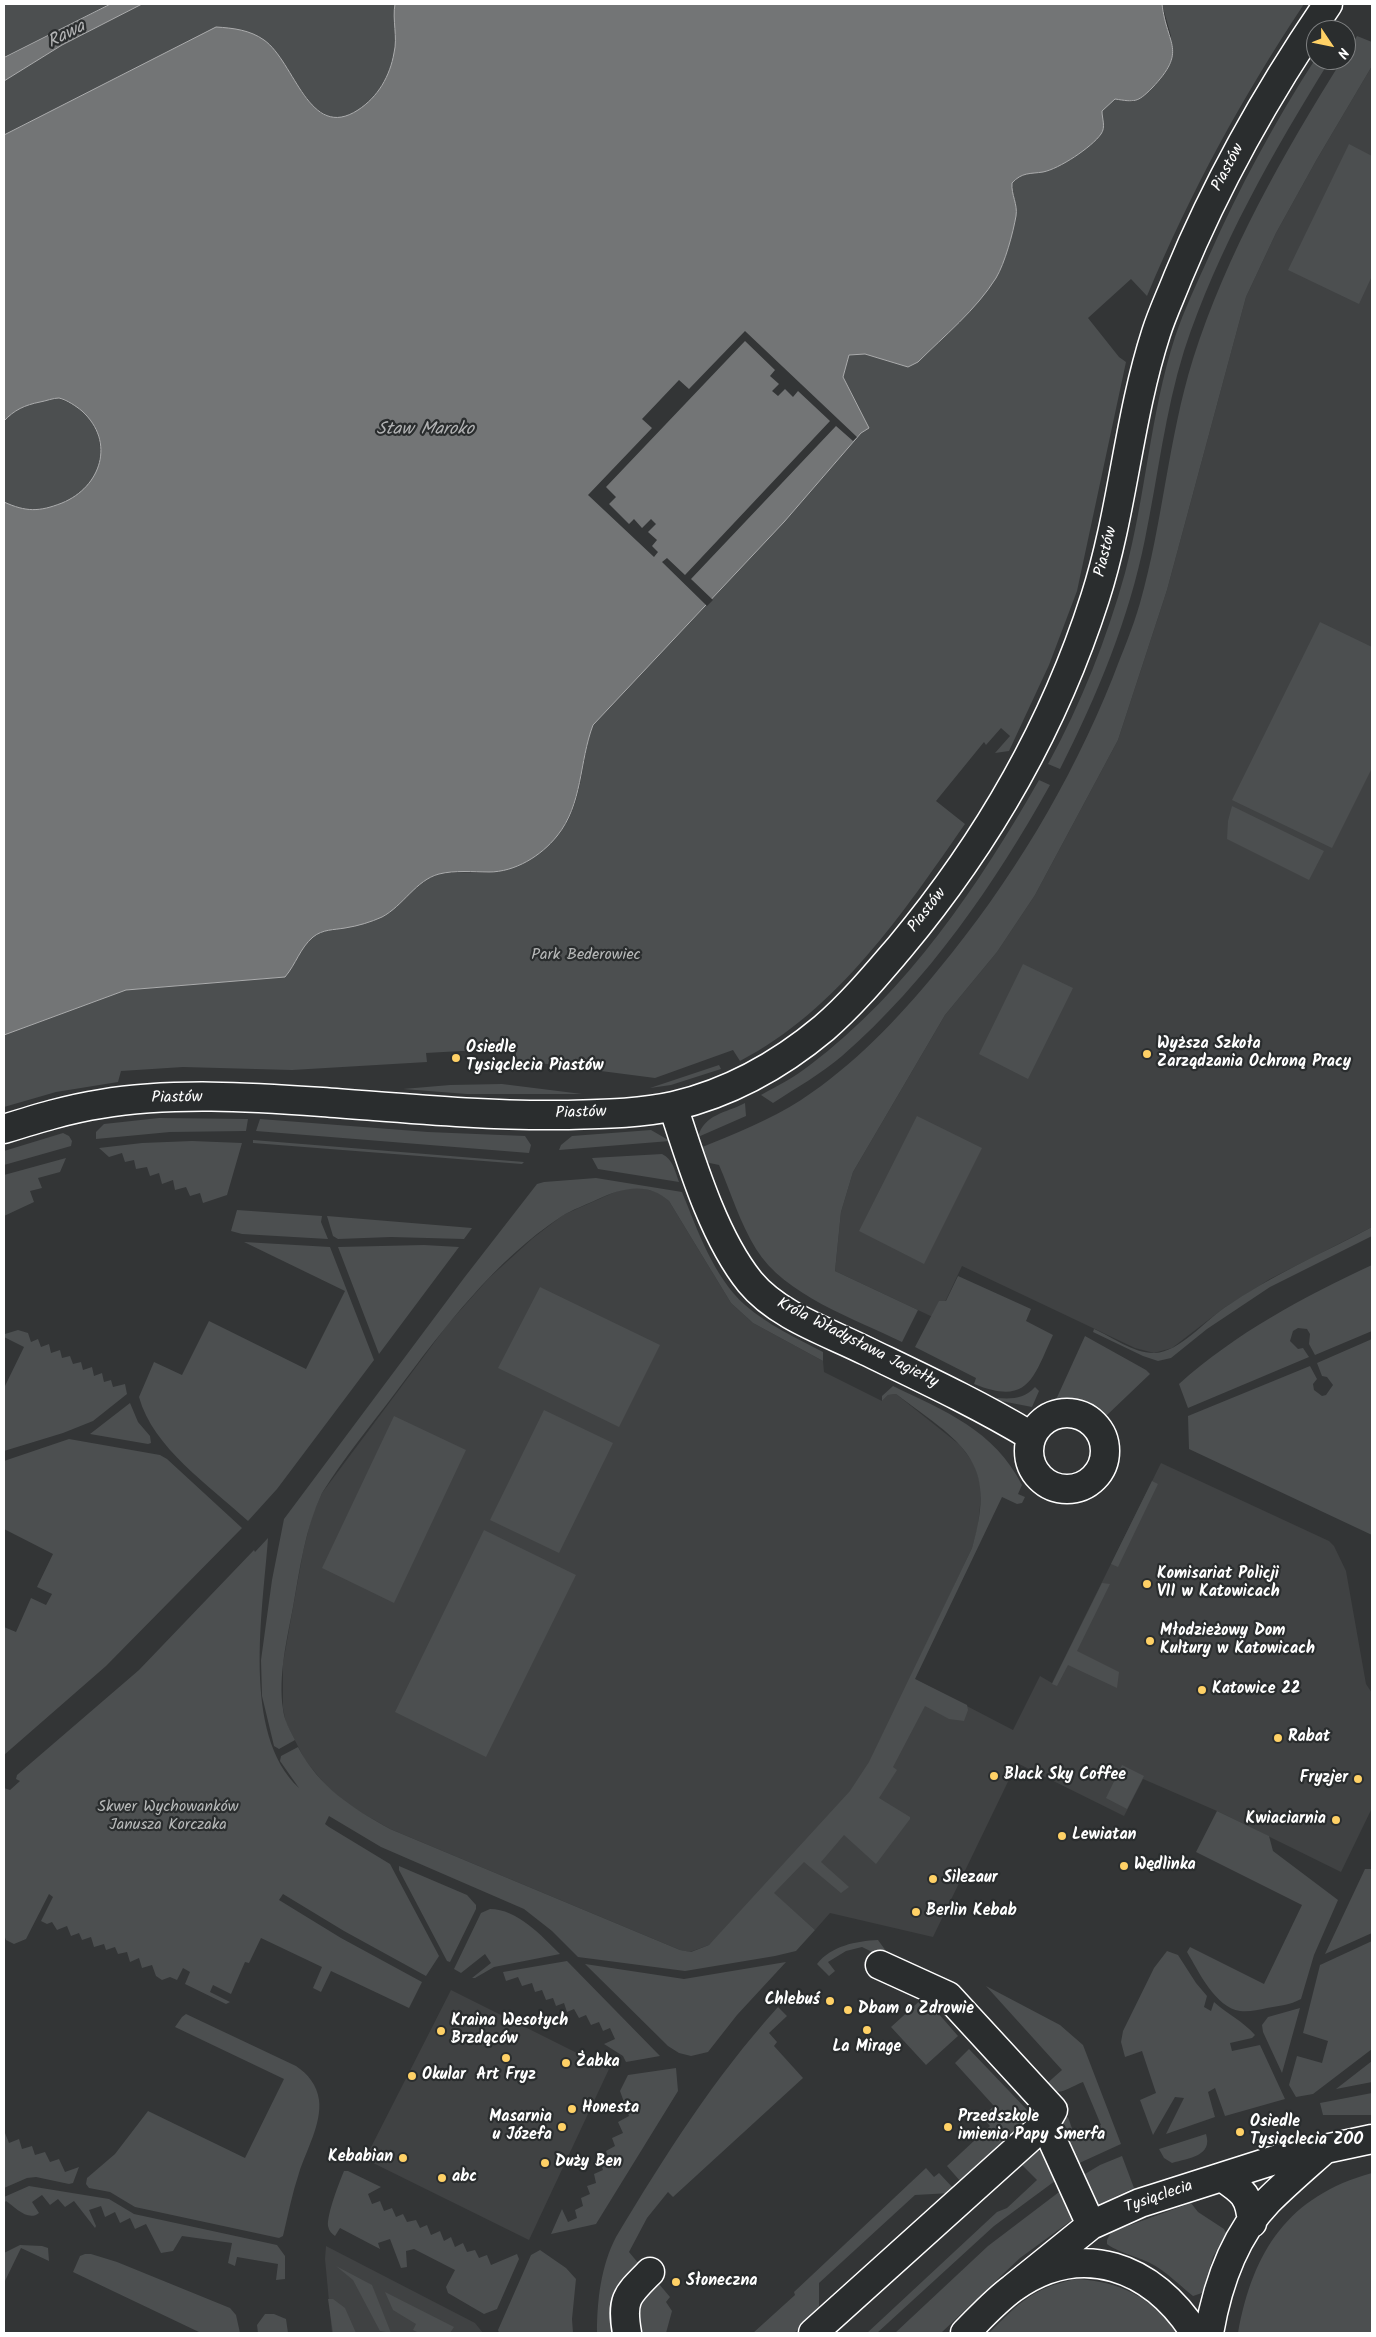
<!DOCTYPE html>
<meta charset="utf-8">
<style>
body{margin:0}
#map{position:relative;width:1376px;height:2337px;overflow:hidden;background:#333536;font-family:Kalam,sans-serif}
canvas{display:block}
.frame{position:absolute;inset:0;border:5px solid #fff;pointer-events:none}
.north{position:absolute;left:1306px;top:20px;width:50px;height:50px;box-sizing:border-box;background:#2a2d2e;border:1px solid #7f8182;border-radius:50%;rotate:124deg;font-size:14px;font-weight:700;line-height:20px;text-align:center;color:#fff}
.north::after{content:'';display:block;margin:auto;width:18px;height:22px;background:#ffd166;clip-path:polygon(50% 0,100% 100%,50% 72%,0 100%)}
</style>
<div id="map">
<canvas width="1376" height="2337"></canvas>
<div class="frame"></div>
<div class="north">N</div>
</div>
<script>
const ctx = document.querySelector('canvas').getContext('2d');
ctx.lineJoin = 'round';
function fill(path, color) {
  ctx.fillStyle = color;
  ctx.fill(path, 'evenodd');
}
function strokePath(path, color, width, dash) {
  ctx.strokeStyle = color;
  ctx.lineWidth = width;
  ctx.lineCap = dash ? 'butt' : 'round';
  ctx.setLineDash(dash || []);
  ctx.stroke(path);
}
function label(font, color, halo, rows, align = 'center') {
  ctx.font = font + ' Kalam,sans-serif';
  ctx.lineWidth = 4.5;
  ctx.setLineDash([]);
  ctx.textBaseline = 'middle';
  ctx.strokeStyle = halo;
  ctx.fillStyle = color;
  for (const [text, x, y, turn = 0] of rows) {
    ctx.save();
    ctx.translate(x, y);
    ctx.rotate((+turn || 0) * Math.PI / 180);
    ctx.textAlign = isNaN(turn) ? turn : align;
    if (halo) ctx.strokeText(text, 0, 0);
    ctx.fillText(text, 0, 0);
    ctx.restore();
  }
}
fill(new Path2D(`
 M1372 66V1227L1270 1279 1224 1308 1172 1348 1154 1353 1135 1348 962 1266 937 1319 835 1271 841 1212 853 1172 945 1015 997 952 1035 895 1118 740 1167 590 1246 297 1276 233 1317 159Z
 M624 1188H642L660 1193 669 1201 731 1303 753 1323 823 1361 824 1372 882 1401 888 1395 896 1394 960 1445 975 1465 981 1487 980 1506 978 1527 972 1548 911 1677 1013 1730 1040 1676 1052 1683 1161 1463 1329 1541 1334 1546 1346 1571 1366 1684 1372 1693V1808L1341 1872 1217 1811 1143 1779 1124 1816 1017 1763 933 1937 830 1913 815 1930 774 1894 709 1945 690 1952 680 1950 390 1829 348 1805 327 1787 305 1760 286 1723 283 1708V1663L303 1552 312 1515 322 1493 448 1324 489 1278 533 1238 563 1215Z
 M451 1990 609 2069 529 2240 365 2159Z
 M326 2246 475 2323 483 2333H332L325 2259Z`), '#404243');
fill(new Path2D(`
 M4 4H111L4 58Z
 M142 4H395V51L390 72 378 91 364 107 346 118H331L313 107 298 86 217 27 4 135V81L62 45Z
 M1162 4H1304C1241 99 1191 191 1147 296L1131 279 1088 318 1119 357 1126 362 1077 591 1049 665 1009 751 995 753 1010 736 1001 728 986 745 984 742 936 801 965 824C903 913 838 1010 740 1061L733 1050 655 1078 516 1060V1052L461 1051 426 1053 427 1062 292 1070 183 1067 121 1071 118 1082 56 1092 4 1107V1035L126 990 285 977C296 964 300 948 313 937 328 925 360 928 381 917 402 905 416 881 439 874 457 870 475 874 492 872 517 870 541 854 557 836 584 806 580 761 593 725L784 522 861 433 869 428 843 377 849 355 865 354 908 367 918 362C944 336 976 310 996 278 1005 264 1013 233 1016 216 1018 204 1011 195 1012 183L1018 176 1104 126 1102 111 1115 99 1133 102 1172 60 1171 36Z
 M1357 36 1372 42V66L1317 159 1276 233 1246 297 1167 590 1118 740 1035 895 997 952 945 1015 853 1172 841 1212 835 1271 918 1310 902 1342C855 1319 784 1295 756 1249 740 1223 731 1193 719 1165L705 1162 700 1148C734 1134 770 1120 801 1100 854 1065 898 1019 938 970 1011 882 1070 784 1113 677 1122 653 1133 628 1140 603 1163 523 1168 439 1193 359 1227 253 1283 154 1342 60H1346V54Z
 M1316 58 1330 60C1273 152 1218 248 1184 351 1165 412 1158 476 1145 539 1129 619 1097 696 1060 769L1048 764C1081 704 1107 638 1125 573 1146 495 1150 414 1175 337 1184 310 1197 283 1209 256 1239 188 1275 121 1316 58Z
 M1349 144 1372 156V276L1359 304 1288 270Z
 M58 398C64 401 71 403 76 406 104 425 109 464 85 489 73 501 50 510 33 511 23 511 13 506 4 502V421C19 405 37 402 58 398Z
 M1320 622 1372 647V768L1332 848 1232 800Z
 M1039 780 1050 785C995 884 928 981 842 1056 821 1074 796 1088 773 1103L761 1095C777 1086 795 1077 810 1065 907 992 979 885 1039 780Z
 M1232 806 1324 851 1309 880 1227 839 1228 821Z
 M1023 964 1073 988 1028 1079 979 1054Z
 M719 1065 721 1069 671 1085 650 1088Z
 M502 1084 582 1094H467L403 1089 450 1085Z
 M745 1103 746 1116 698 1137C704 1114 726 1113 745 1103Z
 M917 1116 982 1148 924 1264 859 1231Z
 M159 1118 248 1119 246 1131 170 1132 96 1139V1132L104 1124Z
 M260 1119 428 1132 525 1136 531 1145 529 1153 256 1131Z
 M651 1130 670 1141 559 1150 561 1145 572 1136Z
 M63 1133 69 1136 72 1141 71 1146 4 1165V1151Z
 M253 1140 524 1162 522 1164 253 1143Z
 M192 1141 242 1143 227 1195 203 1203 200 1193 190 1196 186 1187 175 1190 173 1180 162 1184 159 1173 150 1176 147 1167 136 1169 134 1160 125 1162 122 1153 109 1157 99 1148 142 1143Z
 M662 1154C673 1159 675 1171 679 1182L598 1169 592 1158Z
 M66 1158 60 1172 38 1178 42 1188 30 1191 34 1202 4 1216V1175Z
 M596 1178 682 1192C698 1231 713 1276 745 1305 768 1325 796 1338 823 1352V1361L753 1323 731 1303 669 1201C647 1181 621 1188 596 1200 585 1205 572 1210 562 1216 494 1261 444 1328 396 1392 371 1425 344 1458 322 1493 305 1529 300 1568 293 1607 287 1639 278 1676 283 1709 284 1720 290 1730 295 1740L279 1749 274 1746 262 1696 261 1660 272 1580 284 1519 464 1278 537 1184 544 1182Z
 M237 1210 322 1216 321 1222 328 1239 242 1234 231 1231Z
 M327 1216 472 1228 464 1239 391 1237 338 1239 333 1236Z
 M1372 1227V1236L1270 1287 1207 1329 1171 1358 1158 1361 1143 1356 1093 1332 1094 1329C1112 1337 1135 1354 1155 1353 1179 1352 1205 1321 1224 1308 1270 1276 1323 1253 1372 1227Z
 M244 1242 330 1247 374 1360 277 1489 248 1521C210 1486 153 1448 139 1397L154 1362 182 1375 209 1321 306 1369 345 1291Z
 M424 1245 459 1247 379 1354 338 1247Z
 M1372 1265V1331L1315 1355 1309 1344 1310 1334 1307 1329 1298 1328 1293 1331 1290 1341 1298 1349 1303 1348 1309 1357 1188 1408 1179 1384C1236 1333 1303 1297 1372 1265Z
 M958 1276 1031 1309 1026 1321 1053 1335C1033 1378 1029 1406 974 1384L976 1378 915 1347 939 1301H946Z
 M540 1287 660 1345 619 1427 498 1368Z
 M18 1330 28 1333 31 1342 38 1339 41 1347 49 1344 51 1353 60 1350 62 1358 70 1356 73 1364 81 1362 83 1370 92 1367 94 1376 102 1373 104 1382 111 1380 113 1387 125 1384 127 1394 93 1421 63 1433 4 1451V1388L24 1347 4 1337 5 1334Z
 M1085 1336 1146 1370 1150 1374 1106 1416C1088 1406 1074 1401 1054 1404Z
 M1372 1339V1535L1189 1449 1188 1416 1310 1366 1317 1379 1313 1384 1314 1390 1322 1396 1326 1395 1333 1385 1327 1377 1322 1376 1317 1363Z
 M893 1386C945 1411 994 1430 1022 1485L1018 1494 1025 1497 1022 1503 1017 1504 1002 1497 915 1679 967 1705 968 1710 964 1721 949 1719 925 1706 893 1767 897 1770 879 1798 910 1817V1819L876 1864 844 1835 821 1862 849 1887 841 1893 804 1862 774 1893 815 1930 796 1951 775 1956 685 1971 578 1957 552 1931 524 1909 381 1847 329 1816 325 1824 329 1827 390 1864 439 1956 426 1976 344 1931 283 1894 279 1900 341 1938 422 1982 409 2008 331 1971 321 1992 313 1988 322 1967 261 1938 249 1963 245 1962 231 1994 213 1985 210 1992 230 2002 226 2004 185 1984 190 1972 183 1968 177 1980 170 1977 162 1980 156 1976 152 1965 142 1968 139 1958 130 1962 127 1952 118 1954 115 1947 106 1950 104 1944 94 1947 91 1937 82 1940 79 1933 71 1936 67 1926 57 1930 52 1922 47 1924 41 1921 53 1897 49 1894 26 1939 14 1944 6 1940 4 1935V1788L10 1790 20 1781 16 1779 17 1775 139 1670 254 1550 255 1552 268 1538C263 1610 241 1734 299 1788L280 1761 281 1756 298 1747C319 1787 352 1808 390 1829L680 1950 691 1952 709 1945 850 1791 869 1762 972 1548C999 1459 961 1443 896 1394L888 1395 882 1401V1396Z
 M1035 1387 1039 1391 1032 1407 996 1400 997 1398C1012 1399 1024 1399 1035 1387Z
 M130 1403 138 1422 150 1436 151 1443 148 1444 90 1434Z
 M544 1410 613 1443 559 1553 490 1520Z
 M394 1416 466 1450 394 1603 322 1568Z
 M69 1439 160 1455 167 1459 242 1528 106 1666 4 1755V1627L16 1632 31 1598 46 1605 52 1594 37 1587 53 1554 4 1529V1461Z
 M1152 1481 1158 1484 1118 1567 1111 1564Z
 M484 1530 576 1575 486 1757 395 1712Z
 M1102 1583 1110 1584 1077 1651 1119 1672 1117 1688 1068 1665 1057 1686 1052 1684Z
 M1122 1765 1144 1776 1127 1809 1106 1798Z
 M1217 1811 1269 1836 1273 1851 1338 1900 1314 1955 1301 1999C1290 2005 1279 2006 1267 2008 1258 2010 1249 2012 1240 2011 1215 2007 1199 1972 1187 1952L1190 1947 1264 1984 1302 1905 1196 1852Z
 M399 1866 467 1895 476 1905V1909L450 1962 447 1961 399 1870Z
 M1365 1869H1372V1933L1325 1954Z
 M490 1909C517 1909 542 1936 560 1954L494 1967 475 1978H472L491 1963 485 1954 461 1973 454 1969 481 1913Z
 M878 1940 886 1951 919 1970 903 1967 862 1947 846 1951 828 1962 835 1971 829 1976 817 1964C831 1946 856 1941 878 1940Z
 M1372 1941V2049L1313 2094 1296 2097 1289 2085 1297 2056 1322 2063 1328 2041 1303 2033 1320 1965Z
 M1167 1951 1178 1955 1196 1983 1207 1996 1204 2007 1211 2011 1214 2002C1227 2014 1243 2021 1255 2035L1252 2038 1230 2043 1232 2051 1260 2045 1285 2099 1225 2116 1215 2088 1208 2092 1215 2117 1166 2134 1184 2098 1175 2097 1153 2135 1140 2100 1156 2093 1142 2051 1125 2057 1121 2042 1123 2031 1154 1968Z
 M567 1961 660 2056 626 2062 623 2056 604 2044 615 2039 610 2028 603 2031 599 2022 591 2025 586 2015 579 2018 574 2009 567 2012 564 2003 556 2006 553 1998 546 2000 542 1990 535 1992 532 1983 522 1986 518 1977 506 1981 503 1972Z
 M786 1962 737 2015 708 2052 691 2056 679 2053 668 2046 585 1964 684 1979Z
 M986 1986 1060 2025 1083 2045 1121 2144 1075 2165 1061 2129 1063 2120 1068 2117 1075 2137 1101 2125 1083 2082C1067 2088 1060 2098 1044 2086L1062 2070Z
 M924 1997 958 2036 926 2065 891 2027Z
 M778 2007 787 2016 769 2033 777 2042 774 2046 803 2078 673 2197 668 2192 647 2218 629 2252 639 2264C611 2291 611 2295 615 2333H597C597 2300 601 2266 616 2237 666 2154 713 2079 778 2007Z
 M1300 2008 1282 2073 1263 2032 1262 2025 1268 2017Z
 M186 2014 296 2066C308 2074 317 2085 319 2100 322 2123 306 2151 299 2173 292 2194 288 2215 283 2236L279 2238 135 2207 110 2192 89 2188 86 2184 87 2178 115 2154 148 2111 245 2158 284 2079 175 2027 182 2017Z
 M969 2049 1030 2113 1026 2123 961 2182 947 2166 990 2126 982 2117 994 2106 955 2063Z
 M1372 2061V2082L1336 2089Z
 M676 2068 678 2091 596 2224 551 2234 562 2209 568 2222 577 2218 575 2210 583 2206 581 2198 590 2194 587 2186 596 2183 594 2174 603 2170 600 2161 608 2157 606 2151 615 2146 612 2138 623 2133 618 2122 629 2116 620 2091 628 2075Z
 M1372 2093V2115H1323L1320 2103Z
 M5 2133 9 2143 19 2139 22 2149 32 2146 35 2155 45 2152 50 2162 59 2159 65 2172 79 2167 73 2183 69 2184 36 2177 27 2178 4 2188Z
 M1206 2134C1213 2156 1189 2158 1172 2163L1164 2158 1159 2149Z
 M1039 2151 1047 2154 1059 2178 994 2226 877 2333H867L997 2212 1007 2208 1037 2180 1020 2163 1032 2153Z
 M1122 2156 1134 2188 1093 2207 1080 2177 1100 2165Z
 M926 2168 934 2177 939 2173 954 2189 951 2193 915 2195 819 2283V2311L794 2333H753L795 2295 794 2292Z
 M344 2171H348L381 2187 368 2194 372 2204 380 2201 384 2211 392 2208 396 2217 403 2214 407 2222 416 2220 420 2228 427 2225 431 2235 440 2231 444 2241 451 2237 455 2247 463 2243 467 2252 475 2250 479 2258 487 2255 491 2265 517 2254 519 2259 497 2309 484 2314 448 2293 446 2287 455 2270 414 2249 406 2251 407 2267 401 2268 390 2239 378 2243 380 2249 340 2228 335 2236C332 2234 329 2231 328 2226 327 2214 339 2183 344 2171Z
 M1372 2173V2333H1238C1253 2251 1288 2196 1372 2173Z
 M29 2186 109 2199 134 2214 277 2245 285 2256V2279L276 2280 278 2264 237 2257 235 2266 228 2263 232 2243 182 2236 173 2251 161 2253 146 2224 135 2229 130 2218 120 2223 115 2212 105 2217 101 2206 89 2210 96 2226 95 2228 74 2201 65 2207 58 2199 50 2205 42 2195 32 2202 39 2213C28 2222 15 2207 6 2201L4 2203V2197Z
 M1063 2189 1076 2217 1020 2258 941 2333H895L988 2246Z
 M1191 2203 1198 2212 1224 2229 1226 2233 1213 2257 1202 2293 1193 2296C1179 2285 1166 2271 1150 2263 1138 2257 1115 2251 1107 2244V2240L1111 2232Z
 M20 2245 42 2246 48 2248 49 2261 21 2248 4 2283V2253Z
 M540 2250 566 2268 576 2279 572 2319 573 2333H499L498 2330 531 2255Z
 M85 2254H91L117 2262 230 2308 236 2315 240 2333H201L73 2272 80 2256Z
 M336 2266 372 2285 391 2333 380 2331 353 2280Z
 M1076 2279C1119 2281 1152 2297 1177 2333H989C1019 2303 1032 2288 1076 2279Z
 M659 2284 670 2297 666 2302 672 2311 666 2333H639L638 2304Z
 M385 2292 454 2327 450 2333H419L413 2330 416 2324 393 2310Z
 M328 2299H333L345 2308 356 2333H333Z
 M265 2314H274L286 2319 288 2333H258L257 2325Z`), '#4c4f50');
const water = new Path2D(`
 M111 4H142L62 45 4 81V58Z
 M395 4H1162C1167 46 1188 50 1152 88 1137 103 1135 102 1115 99L1102 111C1102 119 1106 127 1101 134 1092 147 1059 169 1043 172 1030 174 1022 172 1012 183 1011 195 1018 204 1016 216 1013 233 1005 263 996 278 976 310 944 336 918 362L908 367 865 354 849 355 843 377 869 428 861 433 784 522 593 725C579 762 583 804 557 836 541 856 515 872 489 872 473 872 455 870 439 874 416 880 403 906 382 917 371 922 358 926 345 928 334 930 323 929 313 937 300 948 296 964 285 977L126 990 4 1035V502C26 512 39 512 62 503 101 487 116 442 82 411 76 406 67 400 59 398 53 398 46 401 40 402 25 405 14 410 4 421V135L216 27C233 28 250 30 264 40 295 62 309 142 358 110 378 97 390 76 394 53 398 37 392 20 395 4Z`);
fill(water, '#737576');
strokePath(water, '#abacad', 1);
fill(new Path2D(`
 M745 331 857 437 853 441 836 426 691 579 713 600 707 606 662 562 667 558 685 575 830 421 798 391 793 397 785 389 778 396 772 391 779 384 770 376 775 370 745 341 606 487 616 497 609 504 629 524 634 519 642 528 651 519 656 524 648 532 657 540 652 546 658 552 654 557 588 495 652 428 642 419 679 380 689 389Z`), '#333536');
const street = new Path2D(`
 M673 1106C691 1161 713 1236 750 1282 778 1316 828 1332 866 1351 922 1378 978 1404 1031 1436
 M4 1129C36 1119 68 1109 101 1104 172 1092 251 1097 322 1102 403 1108 482 1116 563 1115 600 1114 638 1114 674 1106 729 1093 781 1064 824 1028 852 1004 876 975 900 947 986 844 1054 726 1095 598 1123 511 1128 420 1156 333 1162 314 1171 295 1178 277 1218 180 1269 90 1328 4
 M1029 1451a38 38 0 1 1 76 0a38 38 0 1 1-76 0Z
 M1045 2124 1091 2225
 M1222 2177C1243 2191 1250 2196 1252 2223
 M1013 2288 1091 2225 1140 2203 1278 2159 1372 2139
 M627 2333C621 2299 627 2295 650 2272
 M813 2333 1045 2124 1053 2110 948 1996 880 1965
 M965 2333C980 2318 995 2301 1013 2288 1082 2239 1153 2267 1195 2333
 M1209 2333C1217 2287 1234 2236 1268 2201 1286 2183 1306 2166 1325 2149`);
strokePath(street, '#fff', 31);
strokePath(street, '#2a2d2e', 28);
for (const [x, y, r, color] of [
 [1147,1054,5,"#ffd166"],
 [456,1058,5,"#ffd166"],
 [1147,1584,5,"#ffd166"],
 [1150,1641,5,"#ffd166"],
 [1202,1690,5,"#ffd166"],
 [1278,1738,5,"#ffd166"],
 [994,1776,5,"#ffd166"],
 [1358,1779,5,"#ffd166"],
 [1336,1820,5,"#ffd166"],
 [1062,1836,5,"#ffd166"],
 [1124,1866,5,"#ffd166"],
 [933,1879,5,"#ffd166"],
 [916,1912,5,"#ffd166"],
 [830,2001,5,"#ffd166"],
 [848,2010,5,"#ffd166"],
 [867,2030,5,"#ffd166"],
 [441,2031,5,"#ffd166"],
 [506,2058,5,"#ffd166"],
 [566,2063,5,"#ffd166"],
 [412,2076,5,"#ffd166"],
 [572,2109,5,"#ffd166"],
 [562,2127,5,"#ffd166"],
 [948,2127,5,"#ffd166"],
 [1240,2132,5,"#ffd166"],
 [403,2158,5,"#ffd166"],
 [545,2163,5,"#ffd166"],
 [442,2178,5,"#ffd166"],
 [676,2282,5,"#ffd166"]
]) {
  const dot = new Path2D();
  dot.arc(x, y, r, 0, 2 * Math.PI);
  ctx.fillStyle = color;
  ctx.fill(dot);
  strokePath(dot, '#2a2d2e', 2);
}
label('16px', '#fff', '#2a2d2e', [
 ["Piastów",1229,168,-62],
 ["Piastów",1107,552,-76],
 ["Piastów",928,911,-52],
 ["Piastów",177,1099,-1],
 ["Piastów",581,1114,-2],
 ["Króla Władysława Jagiełły",857,1344,27],
 ["Tysiąclecia",1159,2198,-19]
]);
label('16px', '#b7b9b9', '#2a2d2e', [
 ["Park Bederowiec",586,956],
 ["Skwer Wychowanków",168,1808],
 ["Janusza Korczaka",168,1826]
]);
label('bold 16px', '#fff', '#2a2d2e', [
 ["Wyższa Szkoła",1157,1045],
 ["Zarządzania Ochroną Pracy",1157,1063],
 ["Osiedle",466,1049],
 ["Tysiąclecia Piastów",466,1067],
 ["Komisariat Policji",1157,1575],
 ["VII w Katowicach",1157,1593],
 ["Młodzieżowy Dom",1160,1632],
 ["Kultury w Katowicach",1160,1650],
 ["Katowice 22",1212,1690],
 ["Rabat",1288,1738],
 ["Black Sky Coffee",1004,1776],
 ["Fryzjer",1348,1779,"right"],
 ["Kwiaciarnia",1326,1820,"right"],
 ["Lewiatan",1072,1836],
 ["Wędlinka",1134,1866],
 ["Silezaur",943,1879],
 ["Berlin Kebab",926,1912],
 ["Chlebuś",820,2001,"right"],
 ["Dbam o Zdrowie",858,2010],
 ["Kraina Wesołych",451,2022],
 ["Brzdąców",451,2040],
 ["La Mirage",867,2048,"center"],
 ["Żabka",576,2063],
 ["Okular",422,2076],
 ["Art Fryz",506,2076,"center"],
 ["Honesta",582,2109],
 ["Masarnia",552,2118,"right"],
 ["u Józefa",552,2136,"right"],
 ["Przedszkole",958,2118],
 ["imienia Papy Smerfa",958,2136],
 ["Osiedle",1250,2123],
 ["Tysiąclecia ZOO",1250,2141],
 ["Kebabian",393,2158,"right"],
 ["Duży Ben",555,2163],
 ["abc",452,2178],
 ["Słoneczna",686,2282]
], 'left');
label('italic 18px', '#b2b3b4', '#2a2d2e', [
 ["Rawa",67,36,-27],
 ["Staw Maroko",425,431]
]);
</script>
